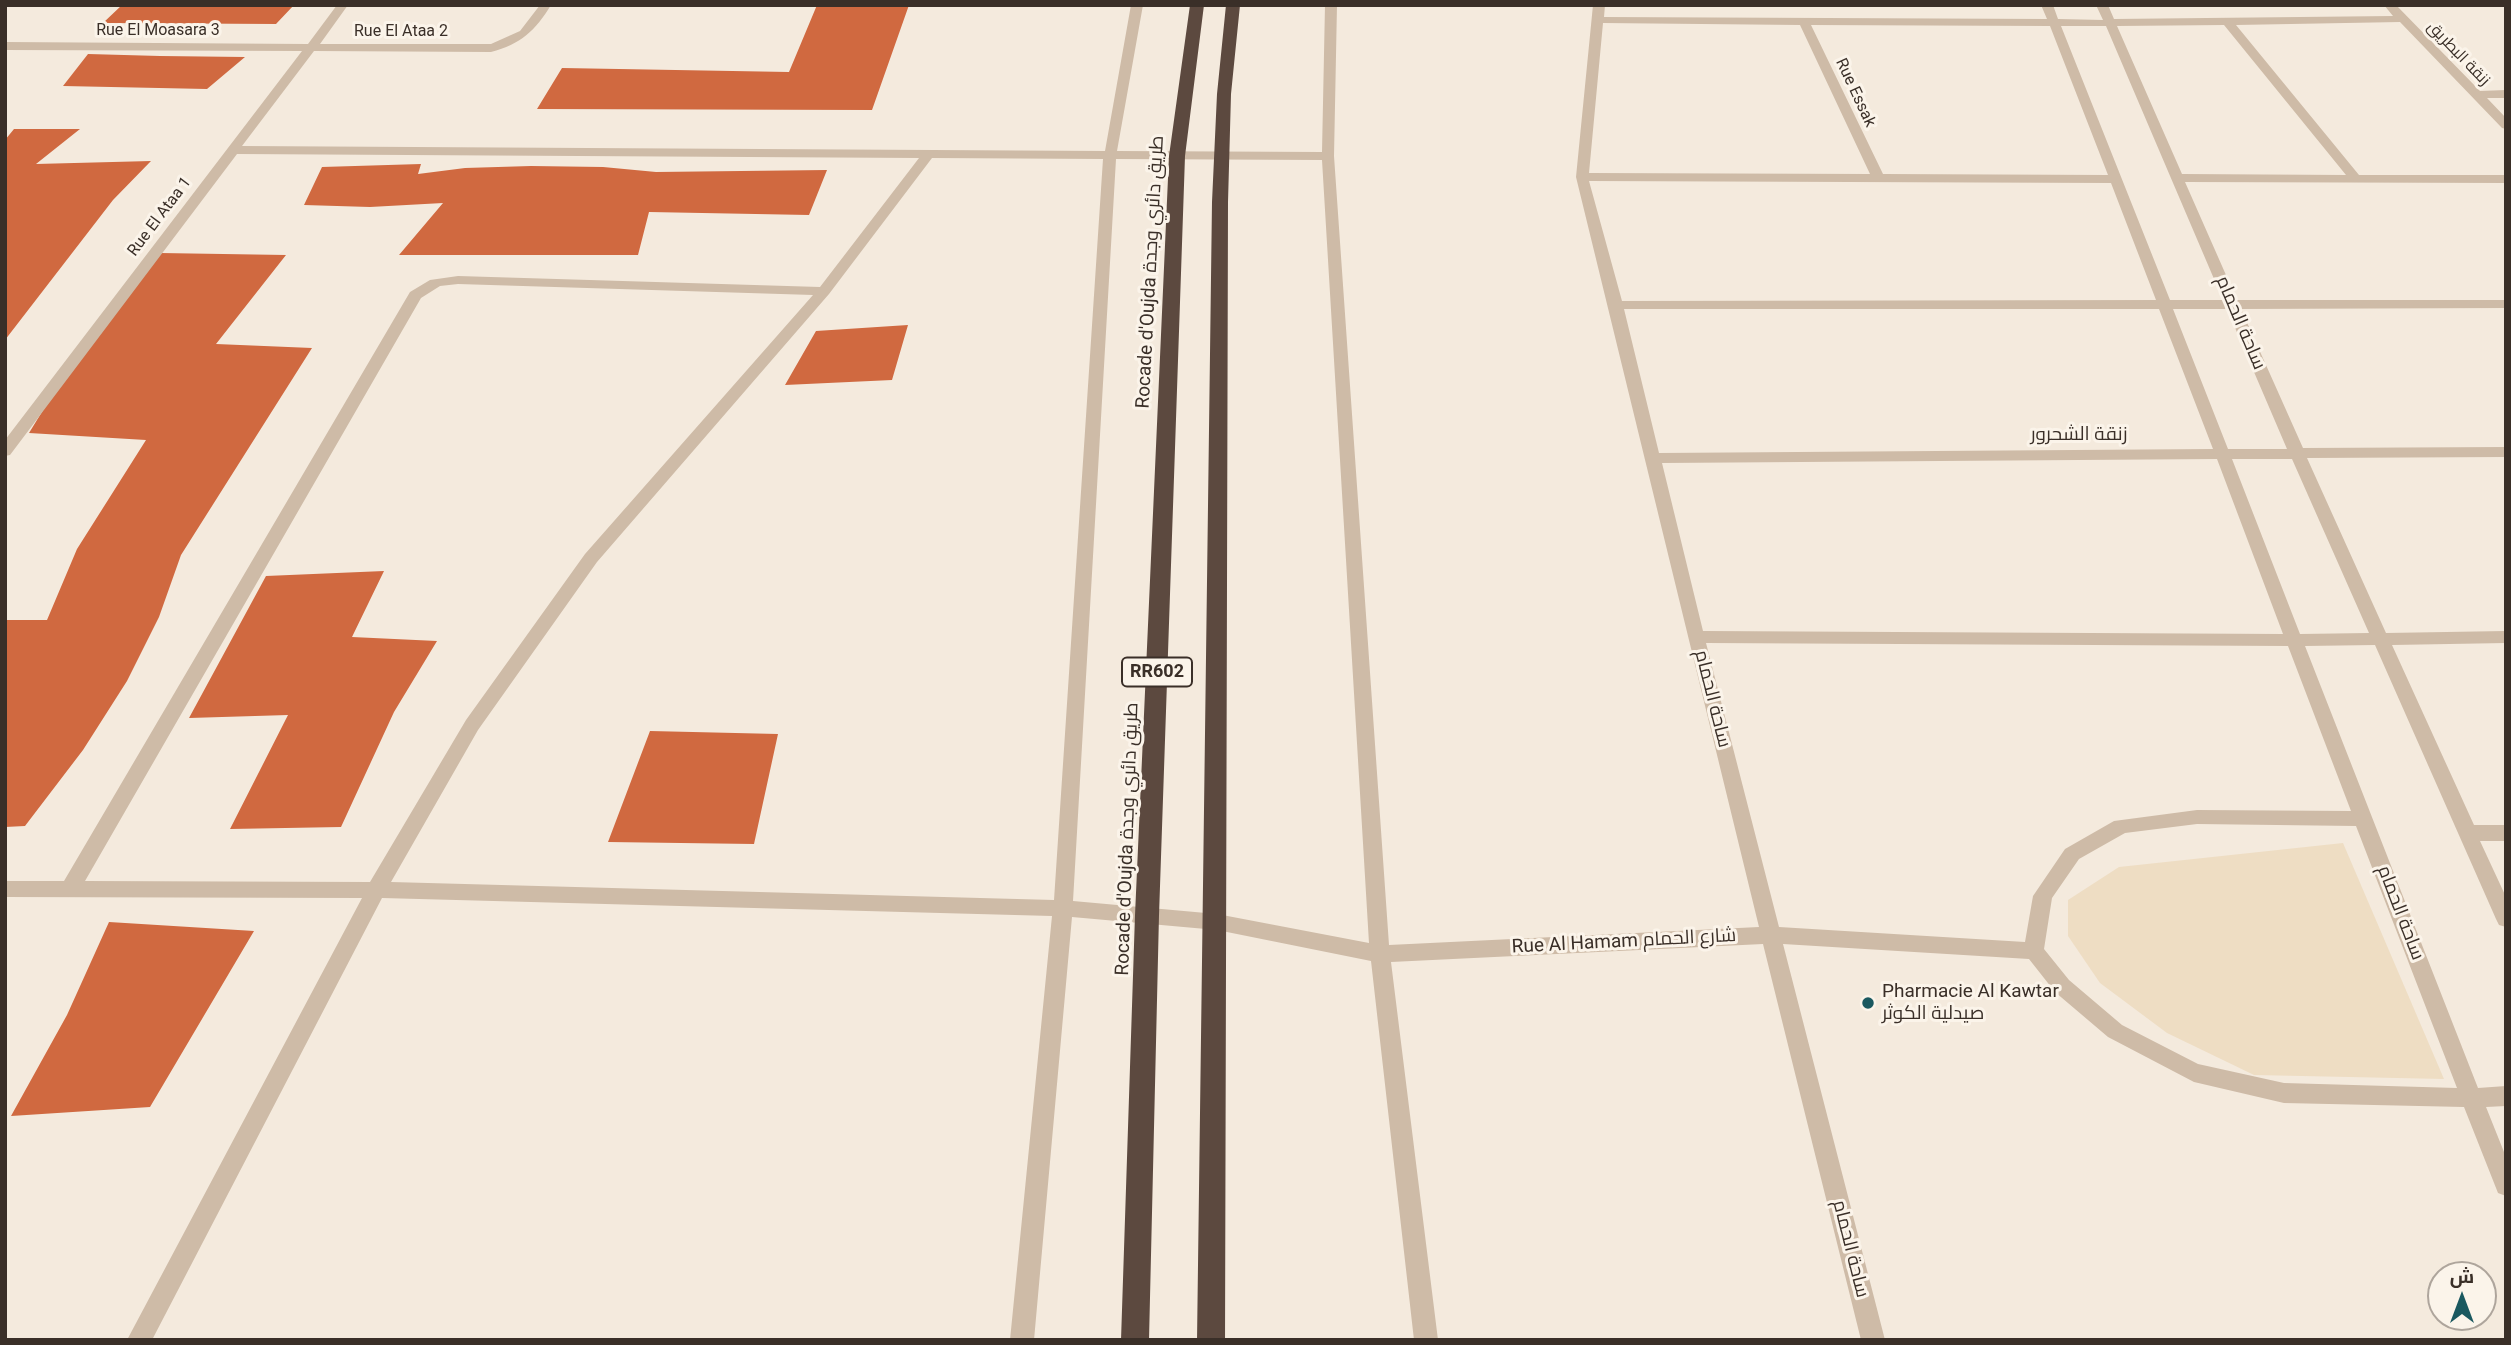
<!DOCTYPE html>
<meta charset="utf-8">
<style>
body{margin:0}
#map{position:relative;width:2511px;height:1345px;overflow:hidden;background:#f4eadd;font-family:Roboto,Cairo,sans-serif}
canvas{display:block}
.frame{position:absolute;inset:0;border:7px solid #3a2f28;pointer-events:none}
.north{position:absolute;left:2427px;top:1261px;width:70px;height:70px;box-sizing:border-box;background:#fbf4ea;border:2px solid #aea59c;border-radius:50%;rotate:0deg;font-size:19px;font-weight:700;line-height:28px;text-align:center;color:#3a2f28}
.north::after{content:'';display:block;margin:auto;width:24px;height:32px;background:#1a585f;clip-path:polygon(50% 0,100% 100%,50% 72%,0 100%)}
</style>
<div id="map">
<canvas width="2511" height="1345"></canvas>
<div class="frame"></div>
<div class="north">ش</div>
</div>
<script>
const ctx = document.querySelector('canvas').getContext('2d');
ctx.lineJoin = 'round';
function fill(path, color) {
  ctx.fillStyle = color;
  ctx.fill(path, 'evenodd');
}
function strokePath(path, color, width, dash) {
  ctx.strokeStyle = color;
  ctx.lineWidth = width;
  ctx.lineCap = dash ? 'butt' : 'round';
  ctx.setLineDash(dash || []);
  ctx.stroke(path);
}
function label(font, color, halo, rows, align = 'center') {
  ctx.font = font + ' Roboto,Cairo,sans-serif';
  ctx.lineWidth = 6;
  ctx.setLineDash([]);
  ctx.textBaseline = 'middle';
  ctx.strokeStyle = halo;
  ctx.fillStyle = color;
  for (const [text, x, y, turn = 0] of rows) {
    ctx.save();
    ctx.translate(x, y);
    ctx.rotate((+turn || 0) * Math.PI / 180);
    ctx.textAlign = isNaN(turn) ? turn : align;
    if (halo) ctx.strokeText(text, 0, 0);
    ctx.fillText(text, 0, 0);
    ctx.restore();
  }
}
fill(new Path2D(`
 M2343 843 2444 1079 2254 1075 2167 1033 2100 983 2068 936V900L2119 867Z`), '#eeddc3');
fill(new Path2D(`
 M122 5H294L276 24 103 23Z
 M817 5H909L872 110 537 109 562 68 789 72Z
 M88 54 160 56 245 57 207 89 63 86Z
 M14 129H80L36 164 151 161 113 200 5 340V140Z
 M421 164 418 174 465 168 531 166 603 167 656 172 827 170 809 215 649 212 638 255H399L443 203 370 207 304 205 322 167Z
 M160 253 286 255 216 344 312 348 181 555 159 617 127 681 83 750 25 826 5 827V620H47L77 549 146 440 29 433 56 389Z
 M908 325 892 380 785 385 816 331Z
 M384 571 352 637 437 641 394 712 341 827 230 829 288 715 189 718 266 576Z
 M650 731 778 734 754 844 608 842Z
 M109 922 254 931 150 1107 11 1116 67 1015Z`), '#d06940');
fill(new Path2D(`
 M337 5H348L320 44H491L520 31 540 5H551C535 31 521 44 491 52L314 51 242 146 1105 151 1131 5H1143L1117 151 1322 152 1325 5H1337L1334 156 1389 945 1759 927 1576 177 1593 5H1605L1604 17 2047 19 2041 5H2053L2058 19 2103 20 2096 5H2108L2114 19 2393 16 2384 5H2396L2480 91 2506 90V98H2487L2506 118V129L2502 128 2400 22 2236 25 2359 175H2506V183L2185 182 2237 300H2506V308L2241 309 2303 448 2506 447V457L2307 458 2386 633 2506 631V643L2392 645 2474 825H2506V841H2480L2506 897V927L2499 925 2496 919 2375 645 2305 646 2478 1088 2506 1086V1106L2486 1107 2506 1157V1196L2498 1193 2464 1107 2284 1103 2194 1082 2108 1037 2055 992 2029 959 1783 944 1885 1340H1861L1763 944 1391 962 1438 1340H1414L1371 961 1217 930 1072 917 1034 1340H1010L1052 916 382 898 152 1340H127L362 898 5 897V881H64L410 292 430 280 458 276 820 287 919 158 237 154 10 455 5 456V440L302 51 5 50V42L308 44ZM1603 23 1800 25 1870 174 1589 173ZM1811 25 2050 26 2108 175 1883 174ZM2224 25 2346 175 2182 174 2117 26ZM2061 26H2106L2223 300H2170ZM932 158 1103 159 1054 900 391 882 478 730 597 562 829 294ZM1116 159 1322 160 1369 943 1217 914 1073 901ZM1589 181 2111 183 2156 300 1622 301ZM458 284 813 295 585 554 466 720 370 882 85 881 421 298 440 286ZM1624 309H2159L2213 449 1659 453ZM2173 309H2227L2287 449H2228ZM2217 459 2283 634 1703 631 1662 463ZM2232 459H2292L2369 633 2300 634ZM1706 643 2288 646 2351 811 2197 810 2114 821 2065 849 2033 896 2025 942 1779 927ZM2197 824 2356 826 2457 1088 2284 1083 2198 1064 2122 1025 2069 980 2044 949 2052 898 2079 859 2125 833Z`), '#cebba7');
fill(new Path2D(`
 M1190 5H1204L1185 156 1159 915 1149 1340H1121L1135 915 1169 156Z
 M1226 5H1240L1231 94 1228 202 1225 1340H1197L1212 202 1217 94Z`), '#5c493f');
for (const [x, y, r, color] of [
 [1868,1003,7,"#1a585f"]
]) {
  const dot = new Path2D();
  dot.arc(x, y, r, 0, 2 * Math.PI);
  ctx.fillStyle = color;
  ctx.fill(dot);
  strokePath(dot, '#fbf4ea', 2.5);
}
label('16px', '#3a2f28', '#fbf4ea', [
 ["Rue El Moasara 3",158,31],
 ["Rue El Ataa 2",401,32],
 ["زنقة البطريق",2458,54,46],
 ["Rue Essak",1855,93,65],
 ["Rue El Ataa 1",160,217,-53]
]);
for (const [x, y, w] of [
 [1157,672,70]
]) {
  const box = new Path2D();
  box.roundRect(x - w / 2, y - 14.5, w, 29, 5);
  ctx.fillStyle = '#fbf4ea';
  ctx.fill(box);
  strokePath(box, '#3a2f28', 2);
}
label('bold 18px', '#3a2f28', null, [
 ["RR602",1157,672]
]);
label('19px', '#3a2f28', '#fbf4ea', [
 ["Rocade d'Oujda طريق دائري وجدة",1151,272,-87],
 ["ساحة الحمام",2240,323,67],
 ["زنقة الشحرور",2079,435],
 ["ساحة الحمام",1712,699,76],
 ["Rocade d'Oujda طريق دائري وجدة",1128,839,-88],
 ["ساحة الحمام",2400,913,69],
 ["Rue Al Hamam شارع الحمام",1624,942,-3],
 ["ساحة الحمام",1850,1249,76]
]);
label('19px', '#3a2f28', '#fbf4ea', [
 ["Pharmacie Al Kawtar",1882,992],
 ["صيدلية الكوثر",1882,1014]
], 'left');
</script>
